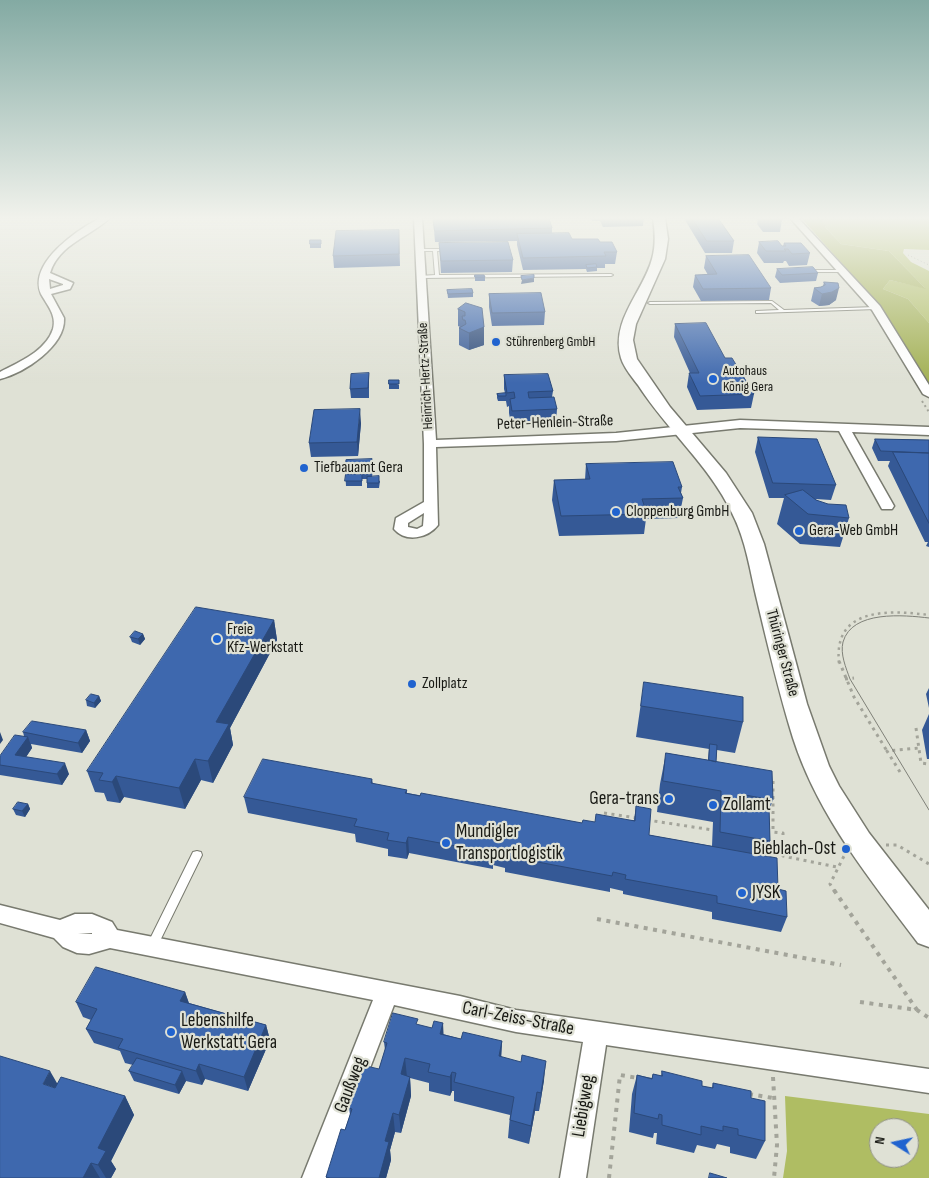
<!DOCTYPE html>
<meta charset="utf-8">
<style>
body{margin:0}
#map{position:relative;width:929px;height:1178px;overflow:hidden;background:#dfe1d5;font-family:"Sofia Sans Condensed",sans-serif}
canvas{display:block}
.north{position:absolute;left:869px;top:1118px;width:50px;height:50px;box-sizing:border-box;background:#dfe1d5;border:1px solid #909188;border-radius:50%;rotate:280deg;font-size:14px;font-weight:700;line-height:20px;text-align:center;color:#191a15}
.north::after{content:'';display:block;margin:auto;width:18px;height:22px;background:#2063cf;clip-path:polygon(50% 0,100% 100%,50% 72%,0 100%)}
</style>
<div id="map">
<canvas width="929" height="1178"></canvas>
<div class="north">N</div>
</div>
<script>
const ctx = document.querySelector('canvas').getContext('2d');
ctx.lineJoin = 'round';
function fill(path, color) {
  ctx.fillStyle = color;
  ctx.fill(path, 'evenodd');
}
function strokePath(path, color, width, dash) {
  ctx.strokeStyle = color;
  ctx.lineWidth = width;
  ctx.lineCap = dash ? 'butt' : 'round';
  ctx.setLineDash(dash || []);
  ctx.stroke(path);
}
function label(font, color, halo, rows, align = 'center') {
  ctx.font = font + ' "Sofia Sans Condensed",sans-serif';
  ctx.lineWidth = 4.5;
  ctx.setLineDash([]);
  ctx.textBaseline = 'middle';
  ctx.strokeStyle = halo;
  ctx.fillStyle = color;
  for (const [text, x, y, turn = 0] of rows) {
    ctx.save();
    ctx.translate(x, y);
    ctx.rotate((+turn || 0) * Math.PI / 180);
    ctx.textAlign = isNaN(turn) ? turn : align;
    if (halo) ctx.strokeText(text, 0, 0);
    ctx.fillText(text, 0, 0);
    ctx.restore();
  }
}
fill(new Path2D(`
 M822 218H929V250L904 249 903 253 911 262 929 271V323L908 299 883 289 890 280 925 288 889 251 841 244 826 228Z
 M785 1096 929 1114V1178H783L787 1151ZM879 1128H909V1158H879Z`), '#afbd63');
fill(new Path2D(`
 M801 218H822L826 228 841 244 889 251 926 289 890 280 883 289 908 299 929 323V385L882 308Z`), '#a2b053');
const service = new Path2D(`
 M418 249H450V250L448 251H437L439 275 611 274 613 275 611 276 421 278H419V276L435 275 433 251H420L418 250Z
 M804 270H842L844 271 842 272H804Z
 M772 301 784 310 876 307 878 308 876 309 758 313H756V311L779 310 771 303 650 304 648 303 650 302Z
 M197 851 201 852 202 855 156 949 152 951 148 949 147 946 148 943 193 852Z`);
const minor = new Path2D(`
 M100 218H110C91 236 59 244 50 273L73 283 70 289 51 294 64 318C66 346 24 373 0 379V372C19 362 46 351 53 329 57 315 47 305 41 294 28 263 77 230 100 218ZM49 279 63 284V285L50 289Z
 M414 218H422L436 440 616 433 740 420 929 427V435L852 432 894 506 892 509H882L839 431 740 428 616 441 436 447 438 525C428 538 406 543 394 529L396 518 424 502V444ZM424 513 423 526 417 529 408 527V523Z
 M790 218H798L880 306 929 385V397L923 394 872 310Z
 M0 905 60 920 75 914H92L112 922 117 930 460 996 516 1010 929 1069V1093L606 1045 586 1178H560L583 1042 516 1032 394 1005 328 1178H302L373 1000 110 948 89 954 77 953 63 947 54 938 0 923ZM78 933H92V934Z`);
const secondary = new Path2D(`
 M653 218H665L668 239 665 259 636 324 633 340 637 359 670 407 726 473 752 513 764 544 807 704 829 766 839 786 869 833 929 910V947L918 943C870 879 818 816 793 738 779 693 768 646 757 600 750 571 746 540 732 513 709 465 667 430 638 385 632 377 624 368 621 358 610 321 643 292 652 259 656 245 655 232 653 218Z`);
strokePath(service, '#787a6f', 2);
strokePath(minor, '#787a6f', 3);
strokePath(secondary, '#787a6f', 3);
strokePath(new Path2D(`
 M908 255 929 265`), '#a3a49a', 1, [1, 2.5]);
strokePath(new Path2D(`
 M922 401 929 412`), '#a3a49a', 2, [2, 3]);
strokePath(new Path2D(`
 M839 663C833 607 889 610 929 615`), '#a3a49a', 2.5, [2.5, 4]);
strokePath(new Path2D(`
 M839 661 854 697 887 751
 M845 679 854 678
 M916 728 921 763 929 764
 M900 772 887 751 919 748
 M773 781V832L783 833V856L837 867
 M604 813 637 818
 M647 820 713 830
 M886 845H897L929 864
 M835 892 830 884 845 854`), '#a3a49a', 3, [3, 4.5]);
strokePath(new Path2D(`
 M834 890 917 1010
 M597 919 841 965
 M860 1002 917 1010 929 1018
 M773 1077 777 1145 774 1178
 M749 1094 773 1098
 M609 1178 620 1075 638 1078`), '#a3a49a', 4, [4, 5.5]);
fill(service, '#fff');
fill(minor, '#fff');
fill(secondary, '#fff');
strokePath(new Path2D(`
 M929 618C904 615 852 610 843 642 840 654 846 668 850 679L929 810`), '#7f8078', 1);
fill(new Path2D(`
 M433 218 552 228V233L572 239 600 242 617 252 615 264H605V268H597V271L587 272 586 269 523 270 517 245V241L435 242Z
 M591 218H644L643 226 603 227 600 221H592Z
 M685 218H718L734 241 732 253H705L685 220Z
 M758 218H781L782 220 780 232H763L757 224Z
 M399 230 400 266 334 268 333 256Z
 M759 242 782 246H783L784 243 810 253 807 265 789 266 786 261H784L783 263H764L757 253Z
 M439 243 513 260 512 272 441 273Z
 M310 244H321V248H310Z
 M706 256 771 288 769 300 701 301 693 287 695 275H708L704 268Z
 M777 269 818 273 816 281 780 283 775 277Z
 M475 275 485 277V281H475Z
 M824 282 836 300 829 305 819 306 811 301 814 288 821 287 823 286Z
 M447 290 473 293V297L448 298Z
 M489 294 545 312 544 325 492 326 489 307Z
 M466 303 484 327V345L469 350 459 345V328L460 327 458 326V309Z
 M675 324 725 358 754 394 751 408 697 410 687 387 689 373H690L674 337Z
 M369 373V398H351L350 389Z
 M504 375 553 391 552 397 557 409 556 423 511 425 509 413V406L507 407 506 401H498L497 398V394L505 393 504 389Z
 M389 380 399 385V389H389Z
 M361 423 358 456 311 457 309 443Z
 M758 437 836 485 831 500 815 499 849 518 840 547 800 544 777 524 784 498H769L755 452Z
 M875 439 929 440V547L926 546 928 542H925L888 466 890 461H878L872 448Z
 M346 460 373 469 372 477 380 481 379 488H367V479H362V486H346L345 469Z
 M586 464 682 487 681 493 683 498 679 518 646 519 644 534 559 536 552 500 554 480H585Z
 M274 620 277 640 230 728 233 745 213 783 201 780 185 809 124 797 120 803 107 801 104 793 95 792 87 771Z
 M143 634 145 639 140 645 132 642 130 637Z
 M644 682 743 722 735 753 717 750 716 762 773 800 769 810 770 841 765 856 778 889 787 917 781 932 712 919V912L623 894V891L610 888V892L505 872V868L493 865V869L409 853 407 859 388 856V849L356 842 355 834 248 813 244 797 372 779 373 784 407 790V793L582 823 634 820 636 806 649 835 712 846 713 822 657 812 660 784 666 753 708 760 709 749 636 737Z
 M929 688V708L926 694Z
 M99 696 101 701 95 708 87 706 86 700Z
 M929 714V759H927L922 730Z
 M86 730 90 741 82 753 31 744 32 748 26 757 69 774 62 785 0 775V756L24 736 23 732Z
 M28 804 30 809 25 817 16 815 13 809Z
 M185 992 189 1003 266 1025 270 1040 248 1091 205 1079 202 1085 186 1081 179 1094 134 1081 129 1071 133 1065 125 1063 120 1051 94 1043 86 1029 91 1020 83 1017 76 1002Z
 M443 1023V1034L461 1039 502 1041 501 1057 544 1080 539 1111H535L529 1144 508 1138 510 1115 454 1101V1091H452L450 1096 429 1091V1083L410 1078 411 1096 401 1133 395 1132 390 1150 391 1160 386 1178H326V1177L345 1130 350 1115 349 1108 379 1069 385 1050 384 1042 418 1025 432 1028Z
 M662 1071 702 1086 712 1088 713 1083 751 1098 765 1141 756 1159 730 1153V1147L717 1144 715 1149 697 1145 694 1153 656 1144 657 1133H654L653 1138 629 1132 632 1094 637 1075 652 1078 653 1074 661 1076Z
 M57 1083 125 1096 134 1115 111 1161 116 1169 111 1178H0Z`), '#355996');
fill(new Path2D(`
 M534 278V282L521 284 522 280Z
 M839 288 836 300 829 305 819 306 822 294Z
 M484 327V345L469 350V333Z
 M360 409 361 423 358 456 357 442Z
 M274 620 277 640 230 728 233 745 213 783 208 761 216 722Z
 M143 634 145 639 140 645 138 639Z
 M99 696 101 701 95 708 94 703Z
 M86 730 90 741 82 753 78 743Z
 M0 732 3 740 0 744Z
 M28 737 32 748 20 766 15 755Z
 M195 759 201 780 185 809 179 788Z
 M65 763 69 774 62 785 57 774Z
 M116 776 124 797 120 803 112 782Z
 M28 804 30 809 25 817 22 811Z
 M408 837 409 853 407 859 406 843Z
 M185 992 190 1007 180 1001Z
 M443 1023 444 1043 440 1034Z
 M266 1025 270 1040 248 1091 244 1077Z
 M502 1041 501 1061 499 1056Z
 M405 1058 407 1077 401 1074Z
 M546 1061 544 1080 539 1111 541 1093Z
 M199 1064 205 1079 202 1085 196 1071Z
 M50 1071 61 1090 43 1084Z
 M182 1071 186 1081 179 1094 175 1085Z
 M452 1072V1091L450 1096V1077Z
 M410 1077 411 1096 401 1133 399 1115Z
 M537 1092 535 1111 529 1144 531 1126Z
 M125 1096 134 1115 111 1161 116 1169 111 1178H106L98 1165V1148Z
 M393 1113 395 1132 390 1150 391 1160 386 1178H379L385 1141Z
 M91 1163 100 1178H83Z`), '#2b497a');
const building = new Path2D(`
 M433 218H549L552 228 435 231Z
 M692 218H718L734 241H707Z
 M763 218H781L782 220H765Z
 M399 230V254L333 256 336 231Z
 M569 233 572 239H598L600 242H612L617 252H604L606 256 523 258 517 234Z
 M310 240H321V244H310Z
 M778 241 782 246H786L784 243H801L810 253 792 254 788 249H784L786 251H766L759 242Z
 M508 242 513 260 441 261 439 243Z
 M749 255 771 288 703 289 695 275 717 274 706 256Z
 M596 264 597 267 587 268 586 265Z
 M813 267 818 273 782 275 777 269Z
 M475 275H484L485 277H475Z
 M534 275V278L522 280 521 276Z
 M824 282 838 283 839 288 832 292 822 294 814 288 821 287 825 285Z
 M472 289 473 293 448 294 447 290Z
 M541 293 545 312 492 313 489 294Z
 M466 303 482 308 484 327 469 333 459 328 466 324 465 320H463L462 316H465V312L458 309Z
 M706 323 725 358H732L754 394 700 396 689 373H699L675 324Z
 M369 373 368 388 350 389 351 374Z
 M548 374 553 391 528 392 529 398 554 397 557 409 512 411 510 399 515 398 514 392 507 393 504 375Z
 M389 380H399V384H389Z
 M506 393V396H498L497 394Z
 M360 409 357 442 309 443 314 410Z
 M758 437 817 439 836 485 773 483Z
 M875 439 929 440V453L881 451Z
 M893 452 929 453V523Z
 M372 459 371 469H345L346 460Z
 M673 462 682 487H678L683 498 642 499 647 514 561 516 554 480 590 479 586 464Z
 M346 474H362V481H345Z
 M379 476V483H367V477Z
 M803 490 816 500 828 504 846 505 849 518 808 514 785 495Z
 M196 607 274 620 216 722 229 724 208 761 195 759 179 788 116 776 112 782 99 780 103 773 87 771Z
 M135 631 143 634 138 639 130 637Z
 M644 682 743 697V722L641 706Z
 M91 694 99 696 94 703 86 700Z
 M32 721 86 730 78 743 23 732Z
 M15 735 28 737 15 755 65 763 57 774 0 765V756Z
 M710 744 717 745 716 762 709 760Z
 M666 753 772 771 773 800 745 795V807L753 808V804L769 807 770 841 720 832 721 791 663 781Z
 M263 759 372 779 371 783 407 790 405 793 420 796 421 793 582 823 583 820 595 822 596 814 635 821 636 806 651 809 649 835 777 858 778 889 786 891 787 917 717 903V896L625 879 626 875 613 872 612 876 506 856 507 852 494 850 493 853 408 837 406 843 387 840 389 833 354 826 357 819 244 797Z
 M18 802 28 804 22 811 13 809Z
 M96 967 185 992 180 1001 266 1025 244 1077 199 1064 196 1071 118 1048 123 1039 86 1029 97 1009 76 1002Z
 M393 1013 418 1019 416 1024 432 1028 434 1021 443 1023 440 1034 461 1039 463 1032 502 1041 499 1056 521 1062 522 1055 546 1061 541 1093 537 1092 531 1126 510 1120 514 1097 454 1082 456 1073 452 1072 450 1077 428 1072 430 1064 405 1058 401 1074 410 1077 399 1115 393 1113 385 1141 389 1142 379 1178H330L326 1177 341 1129 345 1130 352 1109 349 1108 362 1065 379 1069 387 1043 384 1042Z
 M0 1056 50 1071 43 1084 55 1088 61 1077 125 1096 98 1148 106 1151 98 1165 91 1163 83 1178H0Z
 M137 1058 182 1071 175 1085 129 1071Z
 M662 1071 702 1081V1086L713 1088V1083L751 1091V1098L765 1101V1141L738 1135V1129L723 1126V1131L701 1126V1135L662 1125V1115L659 1114 658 1119 634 1113 637 1075 652 1079 653 1074 662 1076Z
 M710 1173 727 1178H709Z`);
fill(building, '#3e68ae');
strokePath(building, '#2b497a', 1);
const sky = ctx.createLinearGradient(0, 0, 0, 383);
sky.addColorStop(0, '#83aaa3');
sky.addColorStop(0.57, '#f1f2ec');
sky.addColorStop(1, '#f1f2ec00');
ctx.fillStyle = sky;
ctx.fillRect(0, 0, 929, 383);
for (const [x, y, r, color] of [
 [496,342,5,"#2063cf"],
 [713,379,5,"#2063cf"],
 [304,468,5,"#2063cf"],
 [616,512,5,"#2063cf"],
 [799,531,5,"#2063cf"],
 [217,639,5,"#2063cf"],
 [412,684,5,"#2063cf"],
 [669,799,5,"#2063cf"],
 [713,805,5,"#2063cf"],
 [446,843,5,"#2063cf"],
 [846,849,5,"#2063cf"],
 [742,893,5,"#2063cf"],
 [171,1032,5,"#2063cf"]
]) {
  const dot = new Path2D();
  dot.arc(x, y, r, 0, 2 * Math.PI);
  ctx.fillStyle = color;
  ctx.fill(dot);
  strokePath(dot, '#dfe1d5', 2);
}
label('14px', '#191a15', '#dfe1d5', [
 ["Stührenberg GmbH",506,342],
 ["Autohaus",723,371],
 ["König Gera",723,387]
], 'left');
label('14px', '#191a15', '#dfe1d5', [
 ["Heinrich-Hertz-Straße",426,376,-93]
]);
label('16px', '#191a15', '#dfe1d5', [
 ["Peter-Henlein-Straße",555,423,-2],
 ["Thüringer Straße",782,653,75]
]);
label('16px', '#191a15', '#dfe1d5', [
 ["Tiefbauamt Gera",314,468],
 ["Cloppenburg GmbH",626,512],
 ["Gera-Web GmbH",809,531],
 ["Freie",227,630],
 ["Kfz-Werkstatt",227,648],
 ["Zollplatz",422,684]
], 'left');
label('19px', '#191a15', '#dfe1d5', [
 ["Gera-trans",659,799,"right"],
 ["Zollamt",723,805],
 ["Mundigler",456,832],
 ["Transportlogistik",456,854],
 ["Bieblach-Ost",836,849,"right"],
 ["JYSK",752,893],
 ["Lebenshilfe",181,1021],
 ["Werkstatt Gera",181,1043]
], 'left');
label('19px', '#191a15', '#dfe1d5', [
 ["Carl-Zeiss-Straße",518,1019,11],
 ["Gaußweg",351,1085,-69],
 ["Liebigweg",584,1106,-81]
]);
</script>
